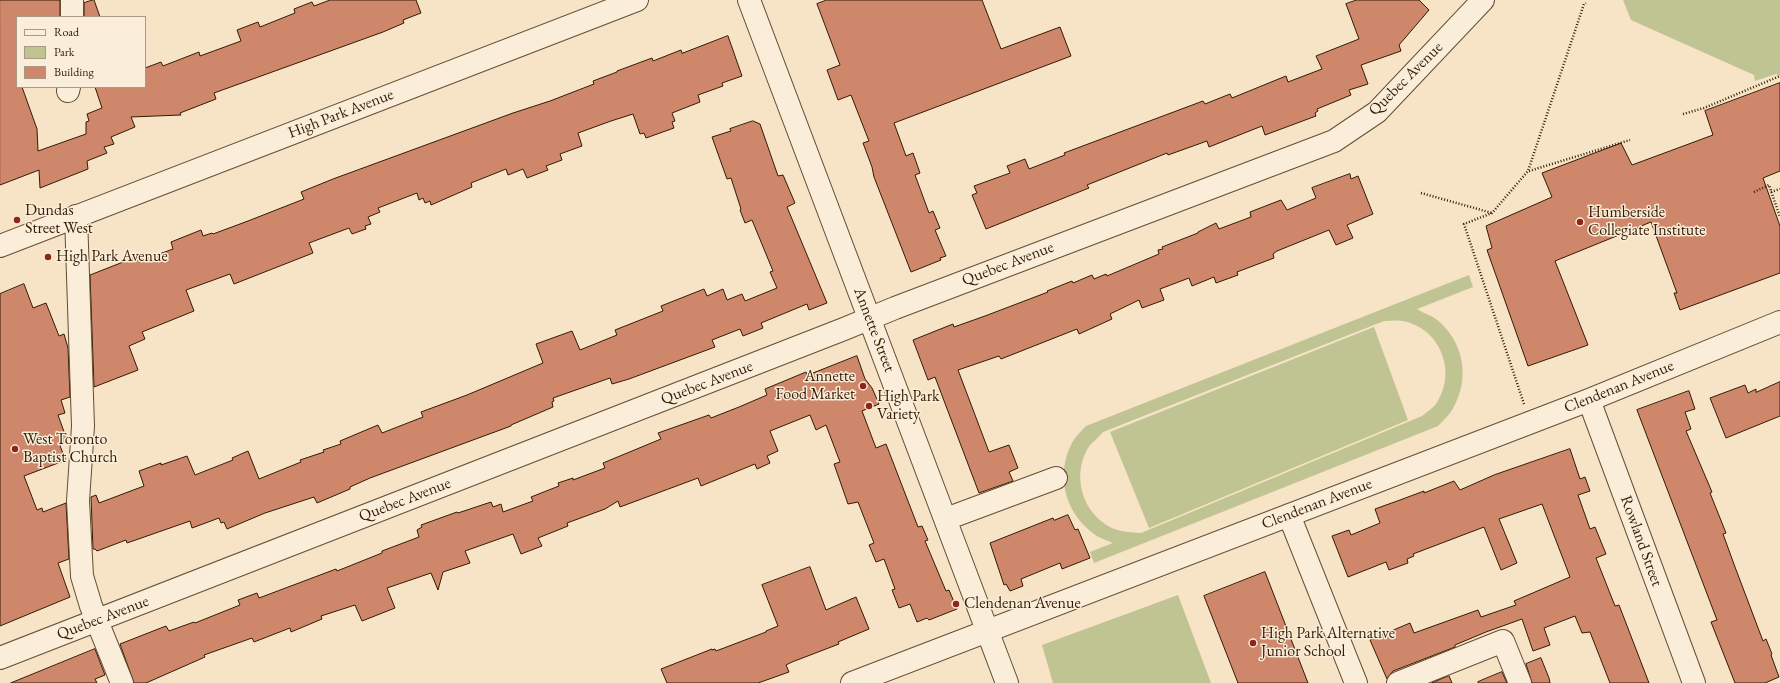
<!DOCTYPE html>
<style>
body{margin:0}
#map{position:relative;width:1780px;height:683px;overflow:hidden;background:#f7e3c5;font-family:"EB Garamond",serif}
canvas{display:block}
.legend{position:absolute;left:16px;top:16px;width:130px;height:72px;box-sizing:border-box;background:#faedd9;border:1px solid #aa9983;margin:0;padding:5px 7px;list-style:none;font-size:12px;color:#331b03}
.legend li{display:flex;align-items:center;gap:8px;height:20px}
.legend b{width:20px;border:1px solid #aa9983}
</style>
<div id="map">
<canvas width="1780" height="683"></canvas>
<ul class="legend">
<li><b style="height:5px;background:#faedd9"></b>Road</li>
<li><b style="height:11px;background:#c0c392"></b>Park</li>
<li><b style="height:11px;background:#ce876b"></b>Building</li>
</ul>
</div>
<script>
const ctx = document.querySelector('canvas').getContext('2d');
ctx.lineJoin = 'round';
function fill(path, color) {
  ctx.fillStyle = color;
  ctx.fill(path, 'evenodd');
}
function strokePath(path, color, width, dash) {
  ctx.strokeStyle = color;
  ctx.lineWidth = width;
  ctx.lineCap = dash ? 'butt' : 'round';
  ctx.setLineDash(dash || []);
  ctx.stroke(path);
}
function label(font, color, halo, rows, align = 'center') {
  ctx.font = font + ' "EB Garamond",serif';
  ctx.lineWidth = 3;
  ctx.setLineDash([]);
  ctx.textBaseline = 'middle';
  ctx.strokeStyle = halo;
  ctx.fillStyle = color;
  for (const [text, x, y, turn = 0] of rows) {
    ctx.save();
    ctx.translate(x, y);
    ctx.rotate((+turn || 0) * Math.PI / 180);
    ctx.textAlign = isNaN(turn) ? turn : align;
    if (halo) ctx.strokeText(text, 0, 0);
    ctx.fillText(text, 0, 0);
    ctx.restore();
  }
}
fill(new Path2D(`
 M1623 0H1780V76L1776 74 1755 81 1754 75 1631 20Z
 M1469 275 1473 287 1417 309C1423 313 1430 315 1436 319 1464 341 1471 379 1452 410 1449 415 1443 421 1438 426L1094 563 1090 552 1113 543C1107 540 1099 538 1094 534 1065 513 1055 475 1072 443 1075 437 1081 431 1086 426ZM1384 321C1390 321 1397 320 1403 321 1440 328 1458 372 1436 404 1433 408 1427 412 1422 416L1141 533C1128 532 1116 532 1105 524 1080 507 1072 471 1090 445 1094 441 1099 437 1103 432Z
 M1374 327 1408 420 1149 528 1110 432Z
 M1178 595 1211 683H1053L1042 645Z`), '#c0c392');
const building = new Path2D(`
 M0 0H60V17H17V87H22L37 129 38 151 86 134V122L89 121 87 114 102 108 95 87H145V68L161 62 163 66 199 52 200 56 241 41 237 30 258 22 260 27 295 13 294 9 312 2 314 6 330 0H416L421 13 403 20 404 23 383 32 214 93 216 99 180 113 181 115 131 117 135 127 111 137 114 144 104 147 107 153 87 161 88 169 40 188 39 170 0 185Z
 M94 0 100 17H84V3Z
 M827 0H982L1001 49 1060 27 1071 56 894 123 906 156 913 153 920 173 915 175 929 213 933 211 940 228 935 230 946 256 940 258 941 260 911 272 874 177 872 167 863 143 869 141 851 95 838 100 827 70 840 65 817 4Z
 M1357 0H1419L1429 10 1399 45 1401 51 1361 65 1368 84 1349 90 1351 95 1317 109 1318 111 1315 113 1316 116 1265 135 1262 126 1209 147 1207 141 1168 155 1167 153 1087 185 1089 188 986 229 972 195 977 193 974 186 1010 173 1007 166 1025 159 1029 169 1065 155 1064 153 1203 101 1205 104 1230 94 1232 98 1286 76 1288 82 1322 69 1316 56 1359 39 1346 4Z
 M728 36 742 76 722 83 723 86 698 95 700 102 672 113 675 121 672 122 674 128 646 138 644 133 640 134 633 114 611 121 578 133 582 146 560 154 562 160 546 166 548 170 527 178 523 169 508 175 506 169 471 183 472 187 431 205 430 201 425 203 423 198 419 200 417 193 378 208 380 212 368 217 371 224 365 226 366 229 352 234 349 228 309 243 313 253 234 284 230 274 186 290 194 311 142 332 145 339 129 346 138 370 94 387 90 275 141 255 143 260 173 249 171 242 201 230 203 236 212 233 213 234 248 221 304 199 301 192 333 179 513 113 550 101 594 84 593 81 617 72V71L652 58 653 61 681 50 682 53Z
 M1780 83V171L1763 178 1780 226V273L1680 310 1674 293H1677L1651 222 1555 261 1588 345 1528 366 1487 250 1492 248 1486 226 1552 197 1542 173 1621 143 1632 165 1713 135 1705 111Z
 M753 121 760 124 778 176 783 175 795 203 787 207 827 303 809 310 807 304 761 323 763 328 743 336 740 329 712 340 715 347 629 379 612 384 610 378 553 398 554 401 552 402 553 407 511 425V426L370 478 350 487V489L317 503 314 497 265 513 227 529 224 522 221 523 219 518 192 528 190 521 127 543 126 540 97 551 95 549H93L91 497 96 495 99 503 144 486 139 471 161 463V465L187 456 195 475 233 460 232 458 248 451 259 479 301 462 300 460 324 452 323 450 341 444 340 441 378 425 382 433 423 417 421 412 467 395 543 363 536 344 572 331 580 350 617 335 615 330 663 311 661 306 704 289 707 296 723 289 727 300 742 294 745 301 777 288 770 272 773 271 752 220 745 223 740 210 741 209 731 178 727 179 712 137 731 131 730 129Z
 M1350 174 1351 179 1358 176 1373 214 1347 225 1353 238 1336 245 1329 230 1277 251 1273 254 1274 258 1237 272 1238 275 1216 283 1214 277 1192 286 1189 278 1160 289 1164 300 1142 308 1139 300 1110 314 1112 319 1079 334 1077 329 1001 359 999 356 958 370 989 452 1009 445 1018 468 1009 472 1013 481 979 493 935 377 928 380 913 340 953 324 954 327 985 316 1048 292 1047 291 1072 281 1073 283 1092 275 1094 279 1106 274 1107 276 1159 254 1158 250 1163 249 1162 247 1198 233V232L1216 223 1219 229 1251 217 1250 212 1281 200 1287 210 1316 198 1312 188Z
 M24 284 33 308 46 303 59 336 64 334 68 348 70 397 61 400 65 413 58 415 67 440 60 446 66 460 24 476 37 510 42 508 43 512 66 503 69 559 58 563 70 597 0 626V294Z
 M857 356 865 379 872 388 879 404 862 411 876 448 886 444 918 527 922 526 928 540 925 541 946 591 949 590 957 609 929 620 927 618 917 622 910 604 899 608 892 590 895 589 884 559 876 562 869 545 874 543 858 502 848 504 834 464 840 462 826 425 816 430 810 415 770 431 778 451 767 456 770 463 757 469 755 464 701 486 698 478 620 507 618 501 605 509 567 523 568 526 538 538 542 546 521 554 513 534 465 551 470 563 443 572 438 590 431 573 387 588 395 608 362 621 355 605 321 616 322 619 291 632 290 628 254 642 252 638 204 655 205 657 146 683H134L120 644 166 626 169 631 194 622 195 623 240 605 238 600 257 593 259 598 336 569 337 571 382 553V551L419 537 417 530 422 527 421 525 457 512 458 513 491 502 493 507 501 504 503 512 533 501 531 497 559 486 558 483 573 478V480L605 468 603 463 661 439 658 433 709 415 711 418 739 407 767 395 765 389 806 372 807 375Z
 M1780 382V416L1726 438 1710 398 1745 385 1748 393 1756 389V392Z
 M1689 391 1695 409 1685 412 1691 429 1686 431 1712 492 1710 493 1726 533 1723 534 1735 567 1763 641 1766 639 1772 654 1771 655 1779 677 1765 683H1735L1711 622 1717 620 1637 410Z
 M1570 449 1580 479 1585 477 1590 491 1578 495 1590 529 1595 527 1606 554 1596 558 1615 606 1619 605 1649 683H1610L1590 632 1582 633 1575 616 1544 628 1550 645 1533 651 1522 619 1486 632 1455 645V647L1393 671 1387 679 1370 640 1410 623 1414 633 1478 610 1481 617 1516 605 1514 601 1570 577 1542 504 1499 519 1517 563 1501 570 1484 527 1413 554 1414 556 1407 559 1408 563 1389 570 1386 562 1348 577 1332 536 1349 530 1351 535 1380 523 1375 509 1400 500 1424 491V493L1454 481 1460 490 1494 475Z
 M1068 515 1075 530 1078 529 1090 558 1062 569 1060 563 1021 579 1023 586 1010 591 1006 584 1004 585 990 543 1053 518 1054 520Z
 M810 567 826 610 856 597 869 629 838 642 839 644 792 662 786 665 789 672 758 683H667L661 669 712 649V650L715 649 716 651 766 632V631L778 626 762 585Z
 M1265 572 1308 683H1238L1204 596Z
 M95 649 105 675 95 679 97 683H11Z
 M1541 658 1549 678 1550 683H1532L1526 664Z
 M1502 672 1507 683H1478V682Z
 M1449 676 1452 683H1432Z`);
fill(building, '#ce876b');
strokePath(building, '#331b03', 1);
const minor = new Path2D(`
 M72 0V17
 M749 0 1007 683
 M68 91 69 87
 M76 216 83 426 78 501 82 576 91 606 122 683
 M0 246 637 0
 M1589 400 1694 683
 M1289 515 1356 683
 M946 519 1056 478
 M0 658 844 329 895 308 1334 141 1377 112 1483 0
 M852 683 1589 400 1780 322
 M1398 683 1503 641 1520 683`);
strokePath(minor, '#644d34', 24);
strokePath(new Path2D(`
 M1683 114 1704 108 1780 76
 M1529 171 1630 140
 M1754 192 1769 185 1780 217
 M1771 192 1780 189
 M1421 193 1492 213
 M1524 404 1464 224 1492 213 1528 171 1584 4 1586 3`), '#331b03', 2.5, [1, 2]);
strokePath(minor, '#faedd9', 22);
for (const [x, y, r, color] of [
 [17,220,4,"#8f2418"],
 [1580,222,4,"#8f2418"],
 [48,257,4,"#8f2418"],
 [863,386,4,"#8f2418"],
 [869,406,4,"#8f2418"],
 [15,449,4,"#8f2418"],
 [956,604,4,"#8f2418"],
 [1253,643,4,"#8f2418"]
]) {
  const dot = new Path2D();
  dot.arc(x, y, r, 0, 2 * Math.PI);
  ctx.fillStyle = color;
  ctx.fill(dot);
  strokePath(dot, '#faedd9', 1.5);
}
label('16px', '#331b03', '#faedd9', [
 ["Quebec Avenue",1406,79,-45],
 ["High Park Avenue",341,114,-21],
 ["Quebec Avenue",1008,264,-21],
 ["Annette Street",874,330,69],
 ["Quebec Avenue",707,383,-21],
 ["Clendenan Avenue",1619,387,-22],
 ["Quebec Avenue",405,500,-21],
 ["Clendenan Avenue",1317,504,-21],
 ["Rowland Street",1641,541,70],
 ["Quebec Avenue",103,618,-21]
]);
label('16px', '#331b03', '#faedd9', [
 ["Dundas",25,211],
 ["Street West",25,229],
 ["Humberside",1588,213],
 ["Collegiate Institute",1588,231],
 ["High Park Avenue",56,257],
 ["Annette",855,377,"right"],
 ["Food Market",855,395,"right"],
 ["High Park",877,397],
 ["Variety",877,415],
 ["West Toronto",23,440],
 ["Baptist Church",23,458],
 ["Clendenan Avenue",964,604],
 ["High Park Alternative",1261,634],
 ["Junior School",1261,652]
], 'left');
</script>
